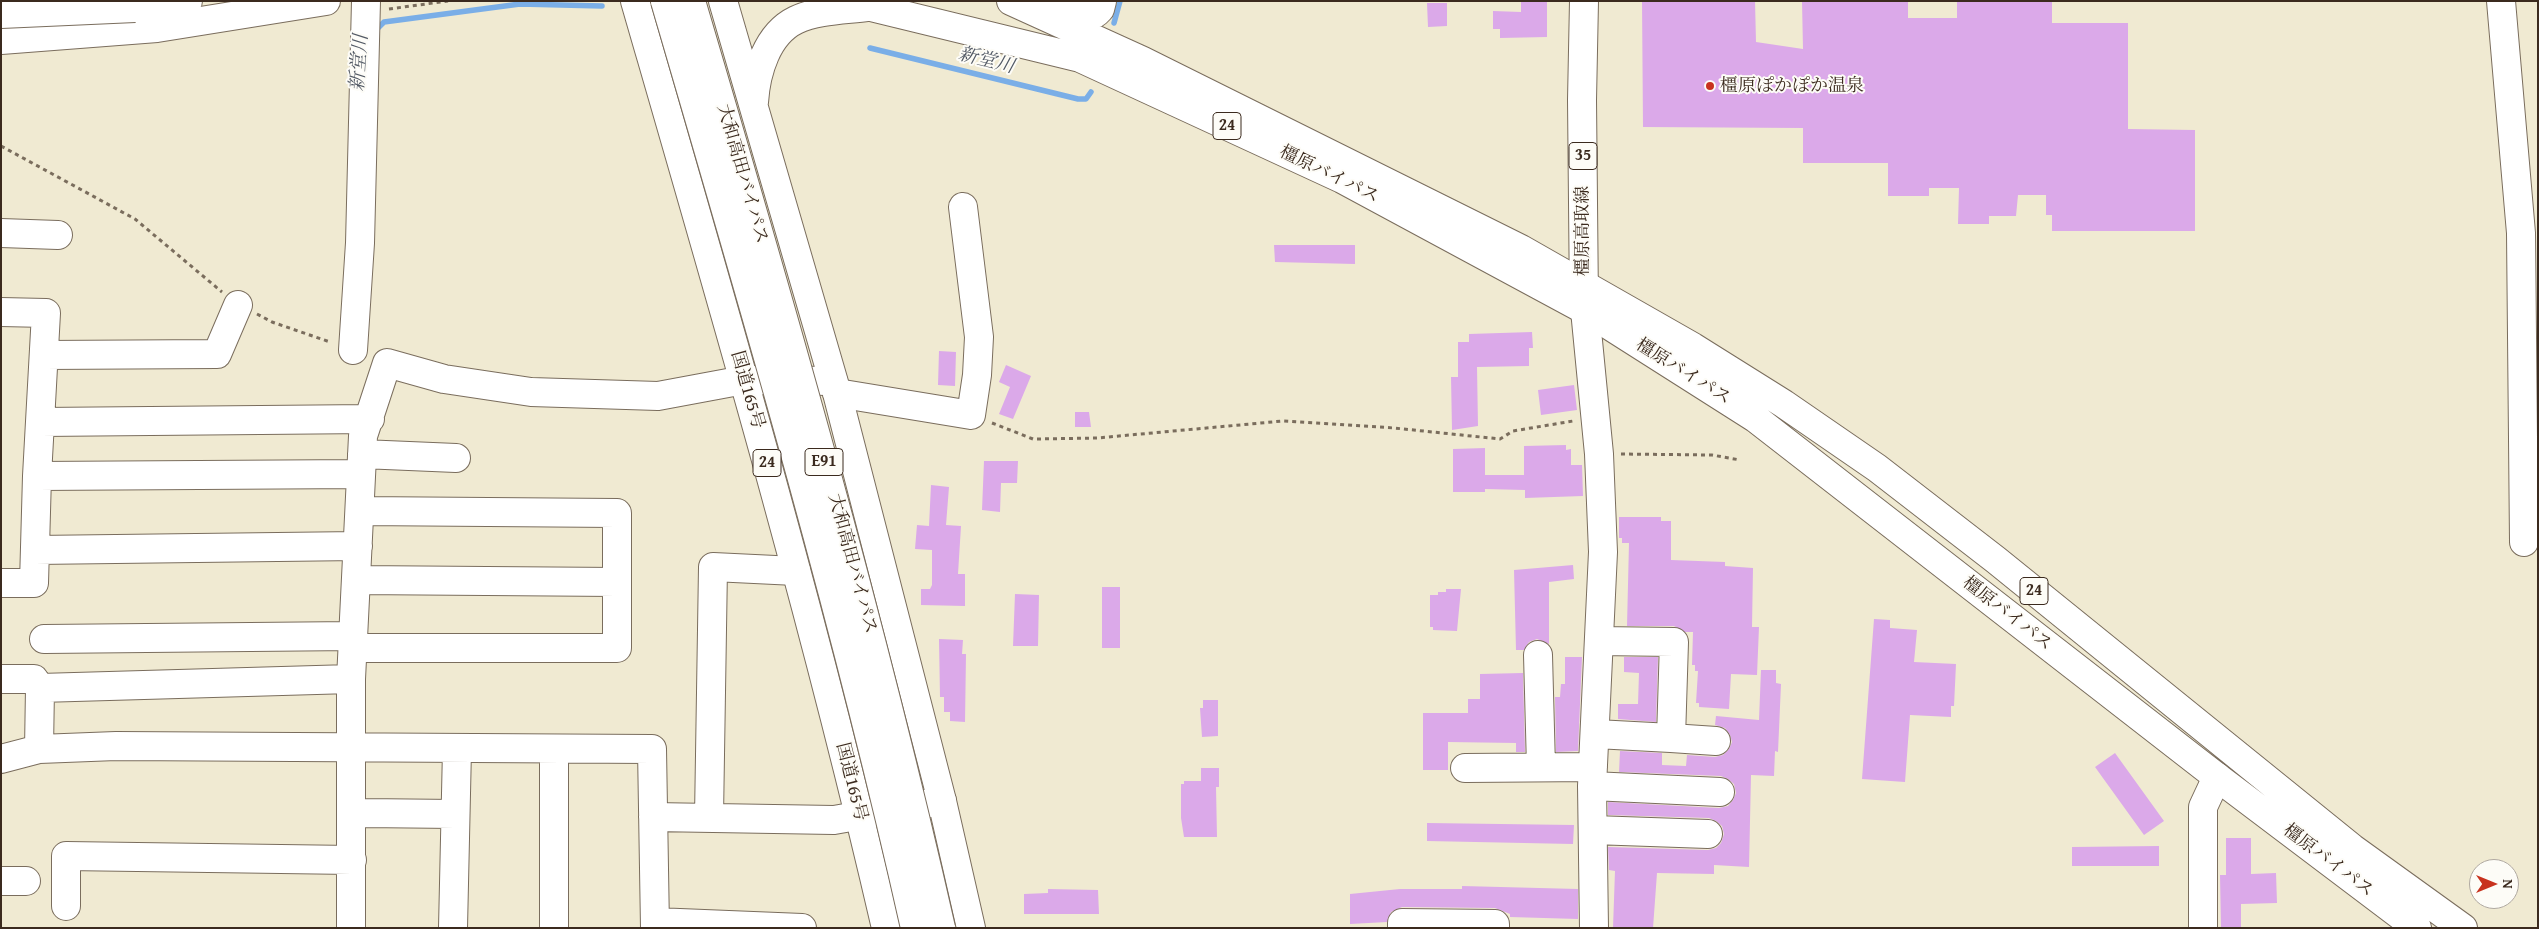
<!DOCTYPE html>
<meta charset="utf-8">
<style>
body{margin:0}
#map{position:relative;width:2539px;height:929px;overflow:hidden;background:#f0ead2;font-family:"Gentium Book Plus",serif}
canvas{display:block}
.frame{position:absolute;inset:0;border:2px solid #3b2a1e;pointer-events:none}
.north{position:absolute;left:2469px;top:859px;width:50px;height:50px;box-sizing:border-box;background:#fdfcf7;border:1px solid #afa8a0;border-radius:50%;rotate:90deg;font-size:14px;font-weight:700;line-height:20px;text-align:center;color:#3b2a1e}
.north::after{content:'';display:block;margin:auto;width:18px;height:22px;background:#c8321e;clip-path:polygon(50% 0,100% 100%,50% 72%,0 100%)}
</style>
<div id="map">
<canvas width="2539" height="929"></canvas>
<div class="frame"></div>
<div class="north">N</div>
</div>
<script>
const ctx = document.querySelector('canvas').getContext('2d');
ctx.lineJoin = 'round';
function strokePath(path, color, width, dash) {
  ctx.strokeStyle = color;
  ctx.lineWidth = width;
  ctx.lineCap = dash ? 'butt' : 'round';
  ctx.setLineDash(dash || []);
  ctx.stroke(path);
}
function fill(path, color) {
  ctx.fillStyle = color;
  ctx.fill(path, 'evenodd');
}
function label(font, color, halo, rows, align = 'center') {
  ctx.font = font + ' "Gentium Book Plus","Noto Serif JP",serif';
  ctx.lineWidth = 4;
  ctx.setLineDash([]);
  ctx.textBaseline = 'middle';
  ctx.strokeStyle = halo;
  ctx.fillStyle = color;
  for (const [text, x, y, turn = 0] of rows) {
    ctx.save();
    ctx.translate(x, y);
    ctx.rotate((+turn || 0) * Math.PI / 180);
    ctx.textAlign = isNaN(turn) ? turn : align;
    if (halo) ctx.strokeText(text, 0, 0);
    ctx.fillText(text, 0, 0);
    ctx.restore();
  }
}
strokePath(new Path2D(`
 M1114 23 1120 1
 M375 31 384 22 520 4 602 6
 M870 48 1078 99H1086L1091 92`), '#7aaee7', 5.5);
fill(new Path2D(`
 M1521 1H1547V37L1500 38V29H1493V11L1521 12Z
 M1642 1H1755L1756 42 1803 49 1802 1H1908V18H1957V1H2052V23H2128V129L2195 130V231H2052V215H2046V195H2018L2016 216H1989V224H1958L1959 188H1929V196H1888V163H1803V128L1643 127Z
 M1427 3H1447V26L1428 27Z
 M1274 245H1355V264L1275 262Z
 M1532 332 1533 348H1529V366L1477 367 1478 426 1452 430 1451 377H1458V342H1469V334Z
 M939 351 956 352 955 386 938 385Z
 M1006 365 1031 376 1013 419 999 414 1010 387 999 382Z
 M1574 385 1577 410 1541 415 1538 390Z
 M1075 412H1089L1091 427H1075Z
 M1566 445V450L1571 449V465H1582L1583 496 1525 498V490L1485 489V492H1453V449L1485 448V475H1524V446Z
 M984 461H1018L1017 483H1001L1000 512 982 510Z
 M931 485 949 487 946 525 961 526 958 574H965V606L921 605V589H930L932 585V550L915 549 917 525 929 526Z
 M1619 517H1661V521H1671V560L1725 562V566L1753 568 1752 627H1759L1757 675 1731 674 1729 709 1699 707V703H1696L1698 671H1695V665H1692L1693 632H1685L1674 626H1627L1629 543H1622V538H1619Z
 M1573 565 1574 579 1549 582V644L1537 639 1529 642 1524 650H1516L1514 570Z
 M1102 587H1120V648H1102Z
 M1446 589H1461L1457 631 1433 630V627H1430V595H1438V592H1446Z
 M1015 594 1039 595 1038 646H1013Z
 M1874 619 1890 620V628L1917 630 1914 662 1956 664 1954 706H1951V717L1910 715 1905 782 1862 779Z
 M939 639 963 640 962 654H966L965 722 950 721V712H944V697H940Z
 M1565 657H1582L1578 751 1556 752 1555 697H1560L1561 684H1565Z
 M1624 657H1658L1656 722 1618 719V704H1638L1639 673 1624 672Z
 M1761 670H1776V683L1781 684 1778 752 1775 751 1774 776 1751 775 1749 867 1714 865V874L1657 873 1653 928H1613L1615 871 1609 870 1608 847 1708 850 1716 848 1721 843 1724 834 1722 826 1716 821 1709 818 1608 815V802L1719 808 1728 806 1733 800 1736 793 1734 784 1728 779 1721 776 1619 772 1620 751 1662 753V765L1686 766 1687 755 1715 757 1723 755 1729 749 1732 742 1730 735 1725 728 1715 725 1716 716 1759 720Z
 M1523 673 1525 752H1516V743L1448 742V770H1423V713H1468V699H1480V674Z
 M1203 700H1218V736L1202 737 1200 708H1203Z
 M2115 753 2164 821 2144 835 2095 767Z
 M1201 768H1219V787H1216L1217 837H1184L1181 818V784H1184V781H1201Z
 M1427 823 1574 825 1573 844 1427 841Z
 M2226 838H2251V874L2276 873 2277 903 2241 904V928H2221L2220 875H2226Z
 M2159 846V866H2072V847Z
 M1462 886 1578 889V919L1510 917V914L1495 908 1402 907 1391 912 1387 922 1350 924V894L1400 889H1462Z
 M1048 889 1098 890 1099 914H1024V894L1048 893Z`), '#dba9e9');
const minor = new Path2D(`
 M2501 1 2521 233 2524 542
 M1 40 157 28 326 1
 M1 233 58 235
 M1585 310 1599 454 1603 552 1592 786 1594 928
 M1 312 46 313 37 476 34 583H1
 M353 350 360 243 366 1
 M44 355 217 354 238 305
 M837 393 971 415 977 375 979 337 963 207
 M41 422 370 419
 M362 454 456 458
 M37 476 361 474
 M35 550 358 546
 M356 580 617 582
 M44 639 353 636
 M353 648H617V513L360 511
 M1538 655 1541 767
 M1 679H34L40 688 39 749
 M40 688 351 679
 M1596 734 1671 738 1674 642 1599 641
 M1671 738 1716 741
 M554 749V928
 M1 759 39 749 116 746 652 749 655 928
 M1465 768 1593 767
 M1592 786 1720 792
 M364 813 455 814
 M653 817 834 820 942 801
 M709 817 713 567 796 571
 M1593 830 1708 834
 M1 881H26
 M66 906V856L352 860
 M655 922 802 928
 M351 928V679L363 436 387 363 444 379 531 392 658 396 744 380 833 381
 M453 928 457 749
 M1402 928V923L1495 924V928
 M2203 928V807L2217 777`);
const major = new Path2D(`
 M1584 1 1582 100 1584 305
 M135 8 188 1`);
const highway = new Path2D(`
 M635 1C724 309 814 616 886 928
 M723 1 837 393 942 801 971 928
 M846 1 1080 58 1342 179 1585 310 1755 418 2217 777 2417 928
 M1011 1 1143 61 1521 249 1693 347 1784 404 1877 468 1996 560 2352 848 2463 928
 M1052 11 1083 15 1096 13 1100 9 1102 1
 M754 102C756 72 767 34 796 20 817 10 846 10 868 7`);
strokePath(minor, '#7a6d5d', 30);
strokePath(major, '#7a6d5d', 30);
strokePath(highway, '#7a6d5d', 30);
strokePath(new Path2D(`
 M389 9 448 1
 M1 146 135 219 222 292
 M257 314 272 322 330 342
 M992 423 1033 439 1097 438 1283 421 1394 428 1500 439 1513 431 1573 421
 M1621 454 1712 455 1740 460`), '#7a6d5d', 3, [4, 4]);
strokePath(minor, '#fff', 28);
strokePath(major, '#fff', 28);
strokePath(highway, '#fff', 28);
const majorBridge = new Path2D(`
 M1 14 135 8`);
const highwayBridge = new Path2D(`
 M665 1C755 309 845 615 915 928
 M691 1C782 309 870 615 941 928`);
strokePath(majorBridge, '#7a6d5d', 30, []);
strokePath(highwayBridge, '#7a6d5d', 30, []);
strokePath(majorBridge, '#fff', 28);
strokePath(highwayBridge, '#fff', 28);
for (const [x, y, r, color] of [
 [1710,86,5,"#c8321e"]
]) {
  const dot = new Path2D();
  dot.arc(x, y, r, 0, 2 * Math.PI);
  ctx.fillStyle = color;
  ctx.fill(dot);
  strokePath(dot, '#fdfcf7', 2);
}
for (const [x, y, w] of [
 [1227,126,28],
 [1583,156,28],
 [824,462,38],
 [767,463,28],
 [2034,591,28]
]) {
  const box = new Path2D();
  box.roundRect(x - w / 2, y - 13.5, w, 27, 4);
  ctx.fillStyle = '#fdfcf7';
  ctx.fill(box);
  strokePath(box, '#3b2a1e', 1);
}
label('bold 16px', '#3b2a1e', null, [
 ["24",1227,126],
 ["35",1583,156],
 ["E91",824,462],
 ["24",767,463],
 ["24",2034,591]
]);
label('18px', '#3b2a1e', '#fdfcf7', [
 ["橿原ぽかぽか温泉",1720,86]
], 'left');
label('18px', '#3b2a1e', '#fdfcf7', [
 ["大和高田バイパス",742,174,74],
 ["橿原バイパス",1329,175,26],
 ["橿原高取線",1583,231,-90],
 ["橿原バイパス",1683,372,32],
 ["国道165号",747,390,74],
 ["大和高田バイパス",852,564,75],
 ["橿原バイパス",2007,614,38],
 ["国道165号",851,782,76],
 ["橿原バイパス",2328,861,37]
]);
label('italic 19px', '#515864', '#fdfcf7', [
 ["新堂川",986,61,14],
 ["新堂川",360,63,-86]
]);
</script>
